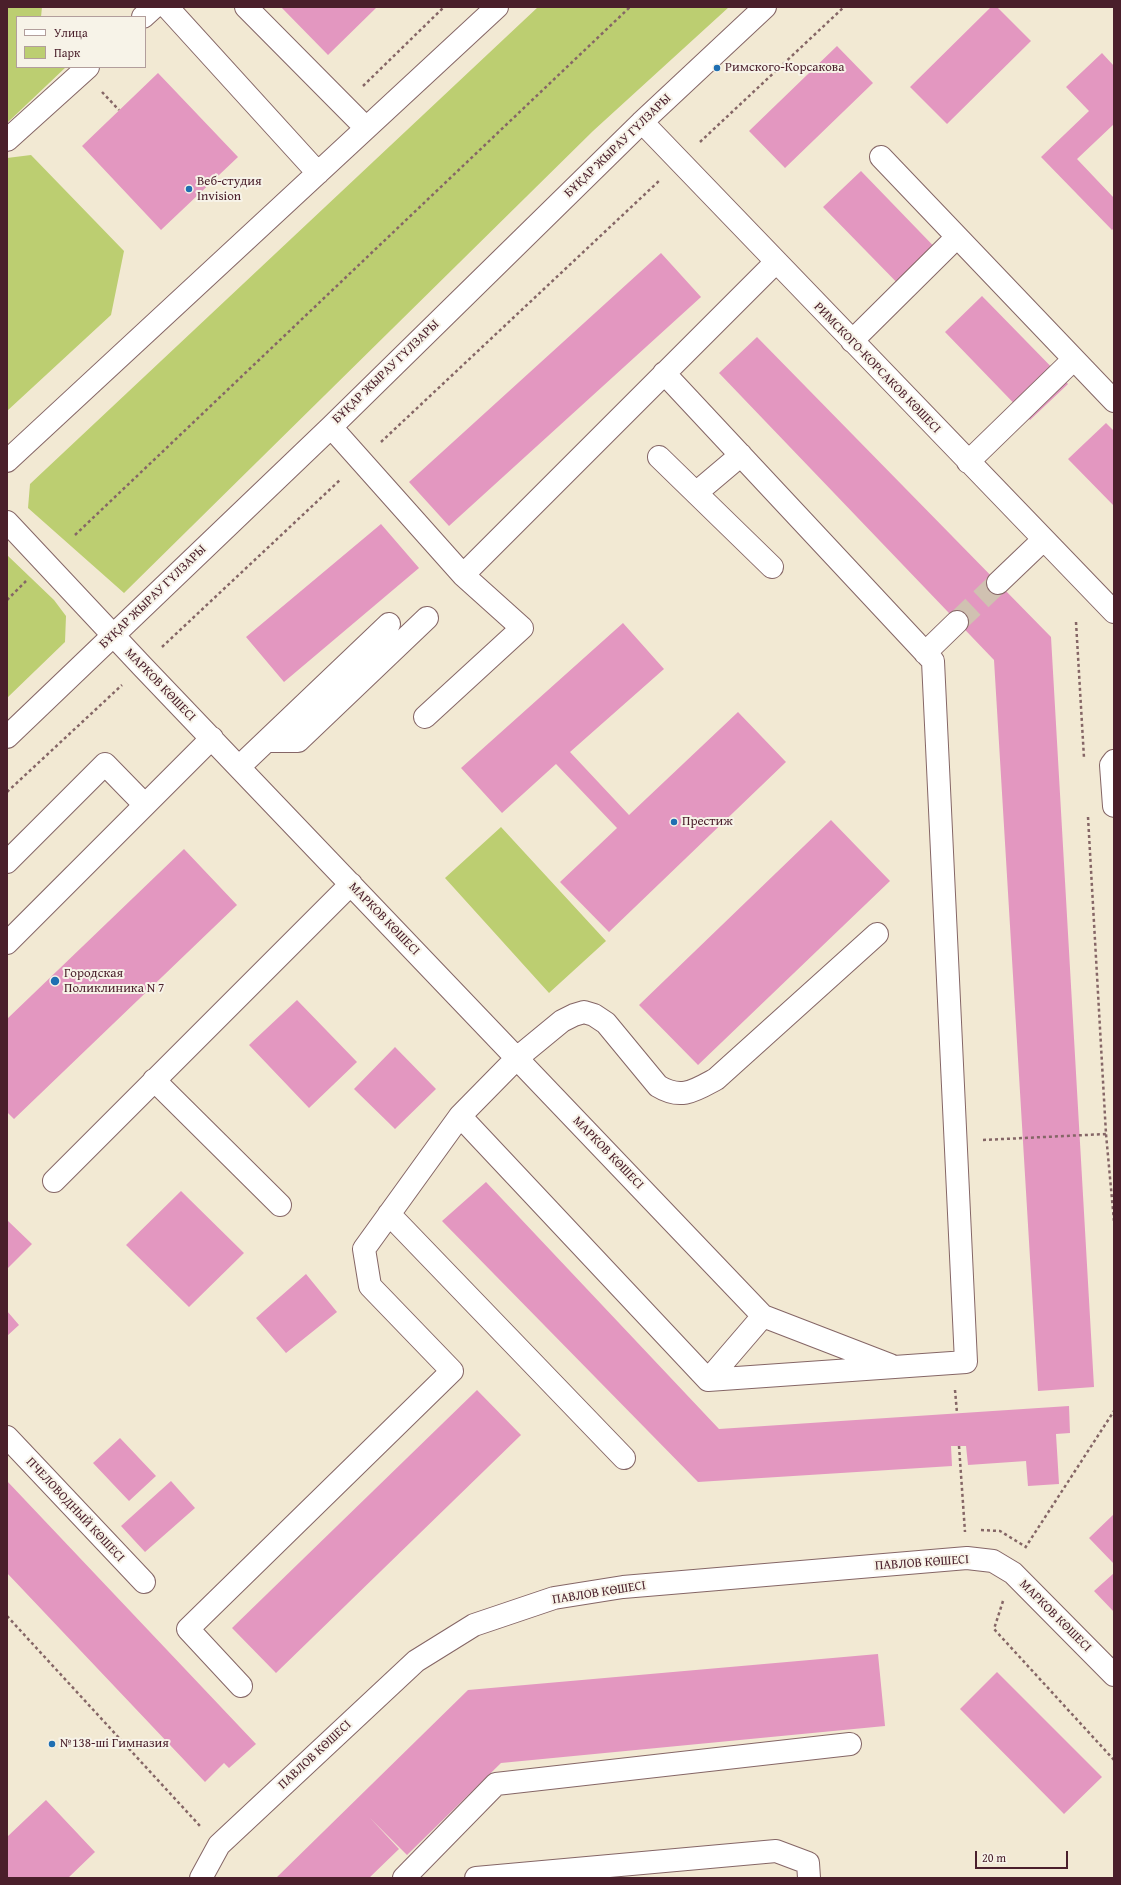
<!DOCTYPE html>
<meta charset="utf-8">
<style>
body{margin:0}
#map{position:relative;width:1121px;height:1885px;overflow:hidden;background:#f2e9d3;font-family:"Gentium Book Plus",serif}
canvas{display:block}
.frame{position:absolute;inset:0;border:8px solid #4a1f2b;pointer-events:none}
.legend{position:absolute;left:16px;top:16px;width:130px;height:52px;box-sizing:border-box;background:#f7f3e8;border:1px solid #b29e9c;margin:0;padding:5px 7px;list-style:none;font-size:12px;color:#4a1f2b}
.legend li{display:flex;align-items:center;gap:8px;height:20px}
.legend b{width:20px;border:1px solid #b29e9c}
.scale{position:absolute;left:975px;top:1851px;width:93px;height:18px;box-sizing:border-box;border:2px solid #4a1f2b;border-top:0;padding-left:5px;font-size:12px;line-height:14px;white-space:nowrap;color:#4a1f2b;-webkit-text-stroke:3px #f7f3e8;paint-order:stroke}
</style>
<div id="map">
<canvas width="1121" height="1885"></canvas>
<div class="frame"></div>
<ul class="legend">
<li><b style="height:5px;background:#fff"></b>Улица</li>
<li><b style="height:11px;background:#bcce71"></b>Парк</li>
</ul>
<div class="scale">20 m</div>
</div>
<script>
const ctx = document.querySelector('canvas').getContext('2d');
ctx.lineJoin = 'round';
function fill(path, color) {
  ctx.fillStyle = color;
  ctx.fill(path, 'evenodd');
}
function strokePath(path, color, width, dash) {
  ctx.strokeStyle = color;
  ctx.lineWidth = width;
  ctx.lineCap = dash ? 'butt' : 'round';
  ctx.setLineDash(dash || []);
  ctx.stroke(path);
}
function label(font, color, halo, rows, align = 'center') {
  ctx.font = font + ' "Gentium Book Plus",serif';
  ctx.lineWidth = 4;
  ctx.setLineDash([]);
  ctx.textBaseline = 'middle';
  ctx.strokeStyle = halo;
  ctx.fillStyle = color;
  for (const [text, x, y, turn = 0] of rows) {
    ctx.save();
    ctx.translate(x, y);
    ctx.rotate((+turn || 0) * Math.PI / 180);
    ctx.textAlign = isNaN(turn) ? turn : align;
    if (halo) ctx.strokeText(text, 0, 0);
    ctx.fillText(text, 0, 0);
    ctx.restore();
  }
}
fill(new Path2D(`
 M7 7H42L41 17H17V67H66L7 123Z
 M538 7H729L593 131 124 593 28 508 30 484Z
 M31 155 124 251 111 315 7 411V158Z
 M7 555 54 600 66 616 65 642 7 698Z
 M501 827 606 941 549 993 445 878Z`), '#bcce71');
fill(new Path2D(`
 M281 7H377L328 55Z
 M991 7H997L1031 41 947 124 910 87Z
 M837 46 873 83 785 168 749 131Z
 M1102 53 1114 66V124L1077 159 1114 198V228L1112 230 1041 157 1089 111 1066 87Z
 M158 73 238 157 161 230 82 146Z
 M861 171 948 261 911 297 823 207Z
 M661 253 701 297 449 526 409 482Z
 M982 296 1068 384 1030 420 945 332Z
 M757 337 1051 637 1094 1387 1038 1391 994 660 719 373Z
 M1106 423 1114 431V506L1068 459Z
 M381 524 419 568 284 682 246 637Z
 M623 623 664 669 570 752 629 815 738 712 786 762 609 932 560 882 617 828 556 764 502 813 461 768Z
 M831 820 890 881 698 1065 639 1005Z
 M184 849 237 905 14 1119 7 1112V1019Z
 M297 1000 357 1062 309 1108 249 1045Z
 M395 1047 436 1089 395 1129 354 1089Z
 M486 1182 719 1429 1069 1406 1070 1433 1056 1434 1059 1484 1028 1486 1026 1461 968 1465 966 1446H951L952 1466 698 1482 442 1221Z
 M181 1191 244 1253 189 1307 126 1245Z
 M7 1220 32 1244 7 1269Z
 M306 1274 337 1312 286 1353 256 1318Z
 M7 1311 19 1325 7 1336Z
 M477 1390 521 1435 276 1673 232 1628Z
 M120 1438 156 1476 129 1501 93 1463Z
 M7 1481 256 1744 229 1768 224 1763 205 1782 7 1573Z
 M171 1481 195 1508 145 1552 121 1526Z
 M1114 1514V1564L1089 1538Z
 M1114 1573V1612L1094 1591Z
 M878 1654 885 1726 501 1763 407 1855 370 1818 399 1849 369 1878H276L468 1690Z
 M997 1672 1102 1777 1064 1814 960 1709Z
 M46 1800 95 1852 68 1878H7V1837Z`), '#e397c0');
strokePath(new Path2D(`
 M957 622 998 583`), '#d0c1b1', 22, [22, 11]);
const minor = new Path2D(`
 M167 7 318 173
 M246 7 366 128
 M143 17 154 7
 M642 122 1114 612
 M7 140 88 67
 M881 157 1114 401
 M852 341 957 237
 M664 373 933 661 966 1362 708 1380 460 1116 517 1058 562 1021 574 1015 584 1012 594 1015 606 1023 658 1086C681 1100 694 1091 716 1079L877 934
 M331 427 463 575 776 262
 M659 457 772 567
 M7 461 497 7
 M968 462 1073 360
 M696 493 741 455
 M7 522 142 666 763 1316
 M998 583 1043 540
 M925 653 957 622
 M425 717 522 628 463 575
 M7 737 331 427 642 122 765 7
 M267 741H298L427 618
 M1114 761 1111 765 1114 806
 M239 767 389 624
 M7 862 105 764 145 805
 M7 943 212 738
 M154 1080 280 1205
 M54 1181 351 884
 M389 1214 624 1458
 M708 1380 763 1316 890 1365
 M7 1437 144 1582
 M241 1686 188 1629 452 1371 370 1286 364 1249 460 1116
 M201 1878 219 1845 416 1661 474 1625 554 1598 623 1587 967 1558 993 1561 1013 1573 1114 1675
 M404 1878 496 1784 850 1744
 M476 1878 776 1851 808 1863 809 1878`);
strokePath(minor, '#856666', 24);
strokePath(new Path2D(`
 M363 86 444 7
 M102 92 119 110
 M700 142 844 7
 M381 442 660 180
 M75 535 630 7
 M7 600 26 581
 M1076 622 1084 758
 M162 647 341 479
 M7 792 122 685
 M1088 817 1106 1134 1114 1221
 M983 1140 1106 1134
 M955 1390 957 1413
 M959 1446 965 1532
 M981 1530 1000 1531 1026 1547
 M1025 1548 1114 1411
 M1003 1601 994 1629 1114 1760
 M7 1616 200 1826`), '#856666', 2.5, [3, 3]);
strokePath(minor, '#fff', 22);
for (const [x, y, r, color] of [
 [717,68,4,"#1f6fb2"],
 [189,189,4,"#1f6fb2"],
 [674,822,4,"#1f6fb2"],
 [55,981,5,"#1f6fb2"],
 [52,1744,4,"#1f6fb2"]
]) {
  const dot = new Path2D();
  dot.arc(x, y, r, 0, 2 * Math.PI);
  ctx.fillStyle = color;
  ctx.fill(dot);
  strokePath(dot, '#f7f3e8', 1.5);
}
label('13px', '#4a1f2b', '#f7f3e8', [
 ["Римского-Корсакова",725,68],
 ["Веб-студия",197,182],
 ["Invision",197,197],
 ["Престиж",682,822],
 ["Городская",64,974],
 ["Поликлиника N 7",64,989],
 ["№138-ші Гимназия",60,1744]
], 'left');
label('13px', '#4a1f2b', '#f7f3e8', [
 ["БҰҚАР ЖЫРАУ ГҮЛЗАРЫ",618,146,-44],
 ["РИМСКОГО-КОРСАКОВ КӨШЕСІ",877,368,46],
 ["БҰҚАР ЖЫРАУ ГҮЛЗАРЫ",386,372,-44],
 ["БҰҚАР ЖЫРАУ ГҮЛЗАРЫ",153,597,-44],
 ["МАРКОВ КӨШЕСІ",160,685,46],
 ["МАРКОВ КӨШЕСІ",384,919,46],
 ["МАРКОВ КӨШЕСІ",608,1153,46],
 ["ПЧЕЛОВОДНЫЙ КӨШЕСІ",75,1510,47],
 ["ПАВЛОВ КӨШЕСІ",922,1563,-4],
 ["ПАВЛОВ КӨШЕСІ",599,1593,-9],
 ["МАРКОВ КӨШЕСІ",1055,1616,45],
 ["ПАВЛОВ КӨШЕСІ",315,1755,-43]
]);
</script>
